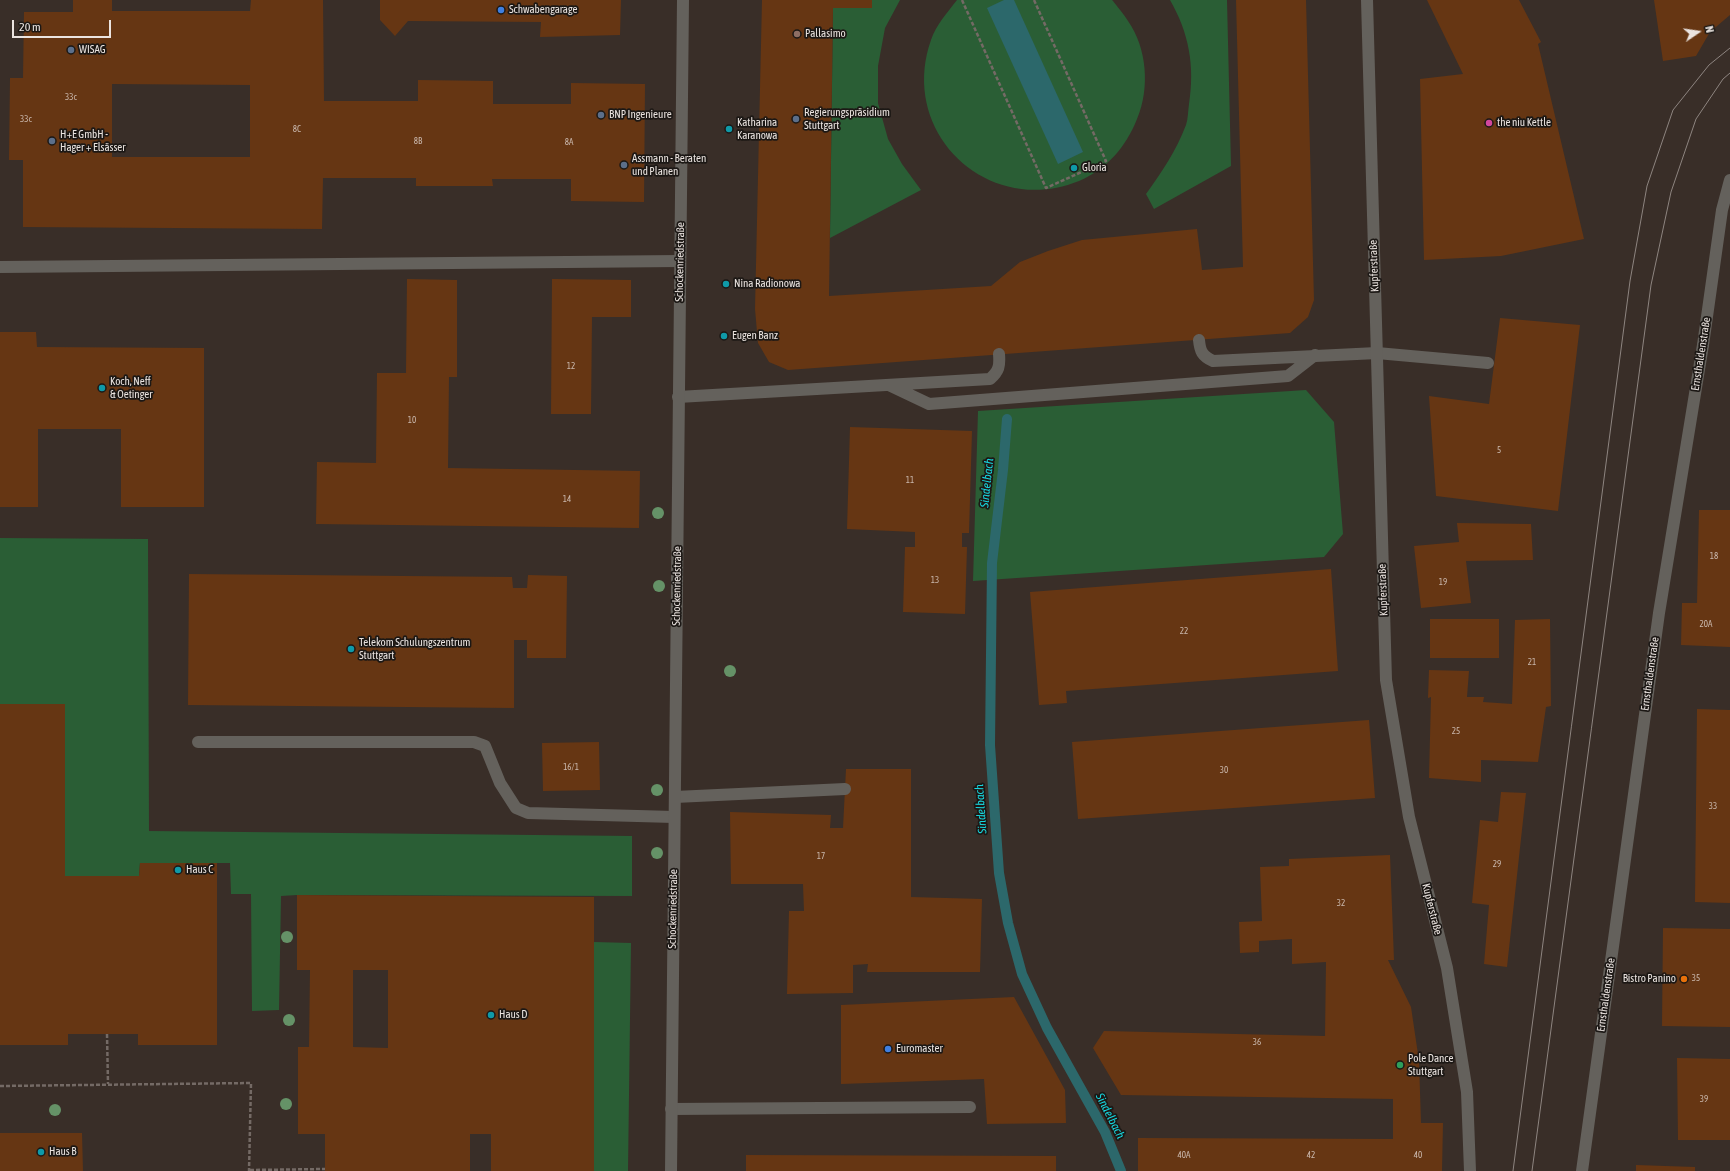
<!DOCTYPE html>
<meta charset="utf-8">
<style>
body{margin:0}
#map{position:relative;width:1730px;height:1171px;overflow:hidden;background:#392e28;font-family:"Asap Condensed",sans-serif}
canvas{display:block}
.north{position:absolute;left:1678px;top:12px;width:40px;height:40px;-webkit-text-stroke:3px #1c1815;paint-order:stroke;rotate:77deg;font-size:11px;font-weight:700;line-height:16px;text-align:center;color:#ebe4e0}
.north::after{content:'';display:block;margin:auto;width:14px;height:18px;background:#ebe4e0;clip-path:polygon(50% 0,100% 100%,50% 72%,0 100%)}
.scale{position:absolute;left:12px;top:20px;width:99px;height:18px;box-sizing:border-box;border:2px solid #ebe4e0;border-top:0;padding-left:5px;font-size:12px;line-height:14px;white-space:nowrap;color:#ebe4e0;-webkit-text-stroke:3px #1c1815;paint-order:stroke}
</style>
<div id="map">
<canvas width="1730" height="1171"></canvas>
<div class="north">N</div>
<div class="scale">20 m</div>
</div>
<script>
const ctx = document.querySelector('canvas').getContext('2d');
ctx.lineJoin = 'round';
function fill(path, color) {
  ctx.fillStyle = color;
  ctx.fill(path, 'evenodd');
}
function strokePath(path, color, width, dash) {
  ctx.strokeStyle = color;
  ctx.lineWidth = width;
  ctx.lineCap = dash ? 'butt' : 'round';
  ctx.setLineDash(dash || []);
  ctx.stroke(path);
}
function label(font, color, halo, rows, align = 'center') {
  ctx.font = font + ' "Asap Condensed",sans-serif';
  ctx.lineWidth = 3.5;
  ctx.setLineDash([]);
  ctx.textBaseline = 'middle';
  ctx.strokeStyle = halo;
  ctx.fillStyle = color;
  for (const [text, x, y, turn = 0] of rows) {
    ctx.save();
    ctx.translate(x, y);
    ctx.rotate((+turn || 0) * Math.PI / 180);
    ctx.textAlign = isNaN(turn) ? turn : align;
    if (halo) ctx.strokeText(text, 0, 0);
    ctx.fillText(text, 0, 0);
    ctx.restore();
  }
}
fill(new Path2D(`
 M872 0H900L885 28 878 66V103L888 139 902 164 921 190 830 238 833 8Z
 M957 0H1112L1113 1C1118 8 1124 14 1128 21 1147 48 1150 88 1137 119 1126 147 1107 169 1079 181 988 218 898 133 931 40 936 25 947 13 957 0Z
 M1170 0H1227L1231 166 1154 209 1146 194C1162 172 1176 151 1186 125 1188 119 1188 111 1189 104 1195 66 1189 33 1170 0Z
 M1306 390 1334 422 1343 534 1324 557 973 581 978 411Z
 M0 538 148 539 149 831 632 836V896L297 895 281 896 279 1010 252 1011 251 894H231L230 863H140L139 876H65V704H0Z
 M594 942 631 943 628 1171H594Z`), '#2a5e35');
fill(new Path2D(`
 M1004 0H1014L1083 152 1058 164 987 8Z`), '#2c686b');
strokePath(new Path2D(`
 M1007 419 1003 470 992 563 990 745 999 873 1008 923 1022 974 1047 1028 1105 1132 1121 1171`), '#2c686b', 10);
fill(new Path2D(`
 M73 0H112V11H250L251 0H323L324 101H418V80L493 81V104H571V83L645 84 644 202 571 201V179H492L493 186H416V178H323L322 229 23 227V160H9L10 78H23L24 12H73ZM112 84 250 85V157H112Z
 M380 0H621L620 35 540 37 541 22 408 21 395 36 380 20Z
 M762 0H872V8H833L829 296 991 286 1020 262 1048 251 1082 240 1197 229 1202 270 1243 267 1236 0H1306L1314 300 1308 317 1290 333 788 370 769 362 758 343 755 309Z
 M1427 0H1519L1541 42 1538 44 1584 239 1501 256 1424 260 1420 79 1463 74Z
 M1654 0H1730V15L1710 32 1696 56 1663 61Z
 M407 279 457 280V377H449L448 468 640 471 639 528 316 524 317 462 376 463 377 373H406Z
 M552 279 631 280V317H592L591 414H551Z
 M1500 318 1580 325 1558 511 1436 496 1429 396 1489 404Z
 M0 332H36L37 347 204 348V507H121V429H38V507H0Z
 M850 427 972 431 969 533H962V547H967L965 614 903 612 905 547H915V532L847 529Z
 M1699 510H1730V647L1681 645 1682 603H1697Z
 M1457 523 1531 524 1533 560 1466 561 1471 603 1421 608 1414 546 1459 542Z
 M1331 569 1338 671 1066 691 1067 703 1039 705 1030 592Z
 M189 574 512 577 513 588H527L528 575 567 576 566 658H527V640H514V708L188 705Z
 M1430 619H1499V658H1430Z
 M1550 619 1551 706 1546 707 1538 762 1481 760V782L1429 778 1431 697 1428 698 1429 670 1469 671 1467 697H1484L1483 702 1512 704 1515 620Z
 M0 704H65V876H139L140 863H217V1045H138V1034H68V1045H0Z
 M1697 709 1730 710V903L1695 902Z
 M1369 720 1375 798 1078 819 1072 742Z
 M599 742 600 790 543 791 542 743Z
 M846 769H911V897L982 899 980 972H867L868 964 853 965V993L787 994 789 911H804L803 884H731L730 812 831 815 830 828H843Z
 M1501 792 1526 793 1507 967 1484 964 1489 905 1472 903 1480 820 1498 822Z
 M1390 855 1394 960H1388L1411 1007 1419 1061 1421 1123H1443L1442 1171H1138V1138L1393 1139V1099L1121 1095 1093 1048 1104 1031 1325 1036 1326 962 1292 964V939L1259 941V952L1240 953 1239 922 1262 921 1260 867 1289 866V859Z
 M297 895 594 897V1171H491V1134H470V1171H325V1134H298V1047H309L310 970H297ZM353 970H388V1048L353 1047Z
 M1663 928 1730 929V1027L1662 1026Z
 M1014 997 1065 1090 1066 1123 987 1124 984 1079 841 1084V1005Z
 M1677 1058 1730 1059V1140H1678Z
 M0 1133H82L83 1171H0Z
 M746 1155 1056 1156V1171H746Z
 M1636 1165 1695 1167V1171H1636Z`), '#663613');
strokePath(new Path2D(`
 M962 0 1046 188 1106 161 1034 0
 M107 1034 108 1084
 M0 1086 251 1083 249 1171
 M250 1170 325 1169`), '#746a65', 2.5, [4, 2]);
strokePath(new Path2D(`
 M0 267 680 261
 M1199 340C1200 351 1202 356 1213 361L1377 353 1488 363
 M1703 345 1722 210 1730 180
 M889 385 929 404 1288 376 1315 355
 M678 397 990 379C999 371 1000 366 999 354
 M198 742H474L485 746 500 783 516 808 528 813 674 817
 M675 797 845 789
 M671 1109 970 1107`), '#64615c', 12);
strokePath(new Path2D(`
 M1367 0 1386 680 1409 817 1447 968 1467 1092 1470 1171
 M671 1171 683 0
 M1582 1171 1659 613 1703 345`), '#64615c', 12);
strokePath(new Path2D(`
 M1513 1171 1630 281 1647 186 1673 110 1709 65 1730 48
 M1532 1171 1651 285 1671 192 1696 119 1723 79 1730 73`), '#8e8580', 1);
ctx.fillStyle = '#659267';
for (const [x, y] of [
 [658,513],
 [659,586],
 [730,671],
 [657,790],
 [657,853],
 [287,937],
 [289,1020],
 [286,1104],
 [55,1110]
]) {
  ctx.beginPath();
  ctx.arc(x, y, 6, 0, 2 * Math.PI);
  ctx.fill();
}
for (const [x, y, r, color] of [
 [501,10,4,"#3f7fe0"],
 [797,34,4,"#8d6e63"],
 [71,50,4,"#5c6f8a"],
 [601,115,4,"#5c6f8a"],
 [796,119,4,"#5c6f8a"],
 [1489,123,4,"#d1479c"],
 [729,129,4,"#0f9aa8"],
 [52,141,4,"#5c6f8a"],
 [624,165,4,"#5c6f8a"],
 [1074,168,4,"#0f9aa8"],
 [726,284,4,"#0f9aa8"],
 [724,336,4,"#0f9aa8"],
 [102,388,4,"#0f9aa8"],
 [351,649,4,"#0f9aa8"],
 [178,870,4,"#0f9aa8"],
 [1684,979,4,"#e8710a"],
 [491,1015,4,"#0f9aa8"],
 [888,1049,4,"#3f7fe0"],
 [1400,1065,4,"#2e9e5b"],
 [41,1152,4,"#0f9aa8"]
]) {
  const dot = new Path2D();
  dot.arc(x, y, r, 0, 2 * Math.PI);
  ctx.fillStyle = color;
  ctx.fill(dot);
  strokePath(dot, '#1c1815', 1.5);
}
label('9px', '#cab8ad', null, [
 ["33c",71,97],
 ["33c",26,119],
 ["8C",297,129],
 ["8B",418,141],
 ["8A",569,142],
 ["12",571,366],
 ["10",412,420],
 ["5",1499,450],
 ["11",910,480],
 ["14",567,499],
 ["18",1714,556],
 ["13",935,580],
 ["19",1443,582],
 ["20A",1706,624],
 ["22",1184,631],
 ["21",1532,662],
 ["25",1456,731],
 ["16/1",571,767],
 ["30",1224,770],
 ["33",1713,806],
 ["17",821,856],
 ["29",1497,864],
 ["32",1341,903],
 ["35",1696,978],
 ["36",1257,1042],
 ["39",1704,1099],
 ["40A",1184,1155],
 ["42",1311,1155],
 ["40",1418,1155]
]);
label('11px', '#ebe4e0', '#1c1815', [
 ["Schwabengarage",509,10],
 ["Pallasimo",805,34],
 ["WISAG",79,50],
 ["Regierungspräsidium",804,113],
 ["Stuttgart",804,126],
 ["BNP Ingenieure",609,115],
 ["Katharina",737,123],
 ["Karanowa",737,136],
 ["the niu Kettle",1497,123],
 ["H+E GmbH -",60,135],
 ["Hager + Elsässer",60,148],
 ["Assmann - Beraten",632,159],
 ["und Planen",632,172],
 ["Gloria",1082,168],
 ["Nina Radionowa",734,284],
 ["Eugen Banz",732,336],
 ["Koch, Neff",110,382],
 ["& Oetinger",110,395],
 ["Telekom Schulungszentrum",359,643],
 ["Stuttgart",359,656],
 ["Haus C",186,870],
 ["Bistro Panino",1676,979,"right"],
 ["Haus D",499,1015],
 ["Euromaster",896,1049],
 ["Pole Dance",1408,1059],
 ["Stuttgart",1408,1072],
 ["Haus B",49,1152]
], 'left');
label('11px', '#ebe4e0', '#1c1815', [
 ["Schockenriedstraße",680,262,-89],
 ["Kupferstraße",1374,266,-92],
 ["Ernsthaldenstraße",1701,354,-81],
 ["Schockenriedstraße",677,586,-89],
 ["Kupferstraße",1383,590,-92],
 ["Ernsthaldenstraße",1650,674,-82],
 ["Schockenriedstraße",673,909,-89],
 ["Kupferstraße",1432,909,76],
 ["Ernsthaldenstraße",1606,995,-82]
]);
label('italic 12px', '#17d7df', '#1c1815', [
 ["Sindelbach",987,483,-84],
 ["Sindelbach",981,809,-94],
 ["Sindelbach",1110,1116,63]
]);
</script>
